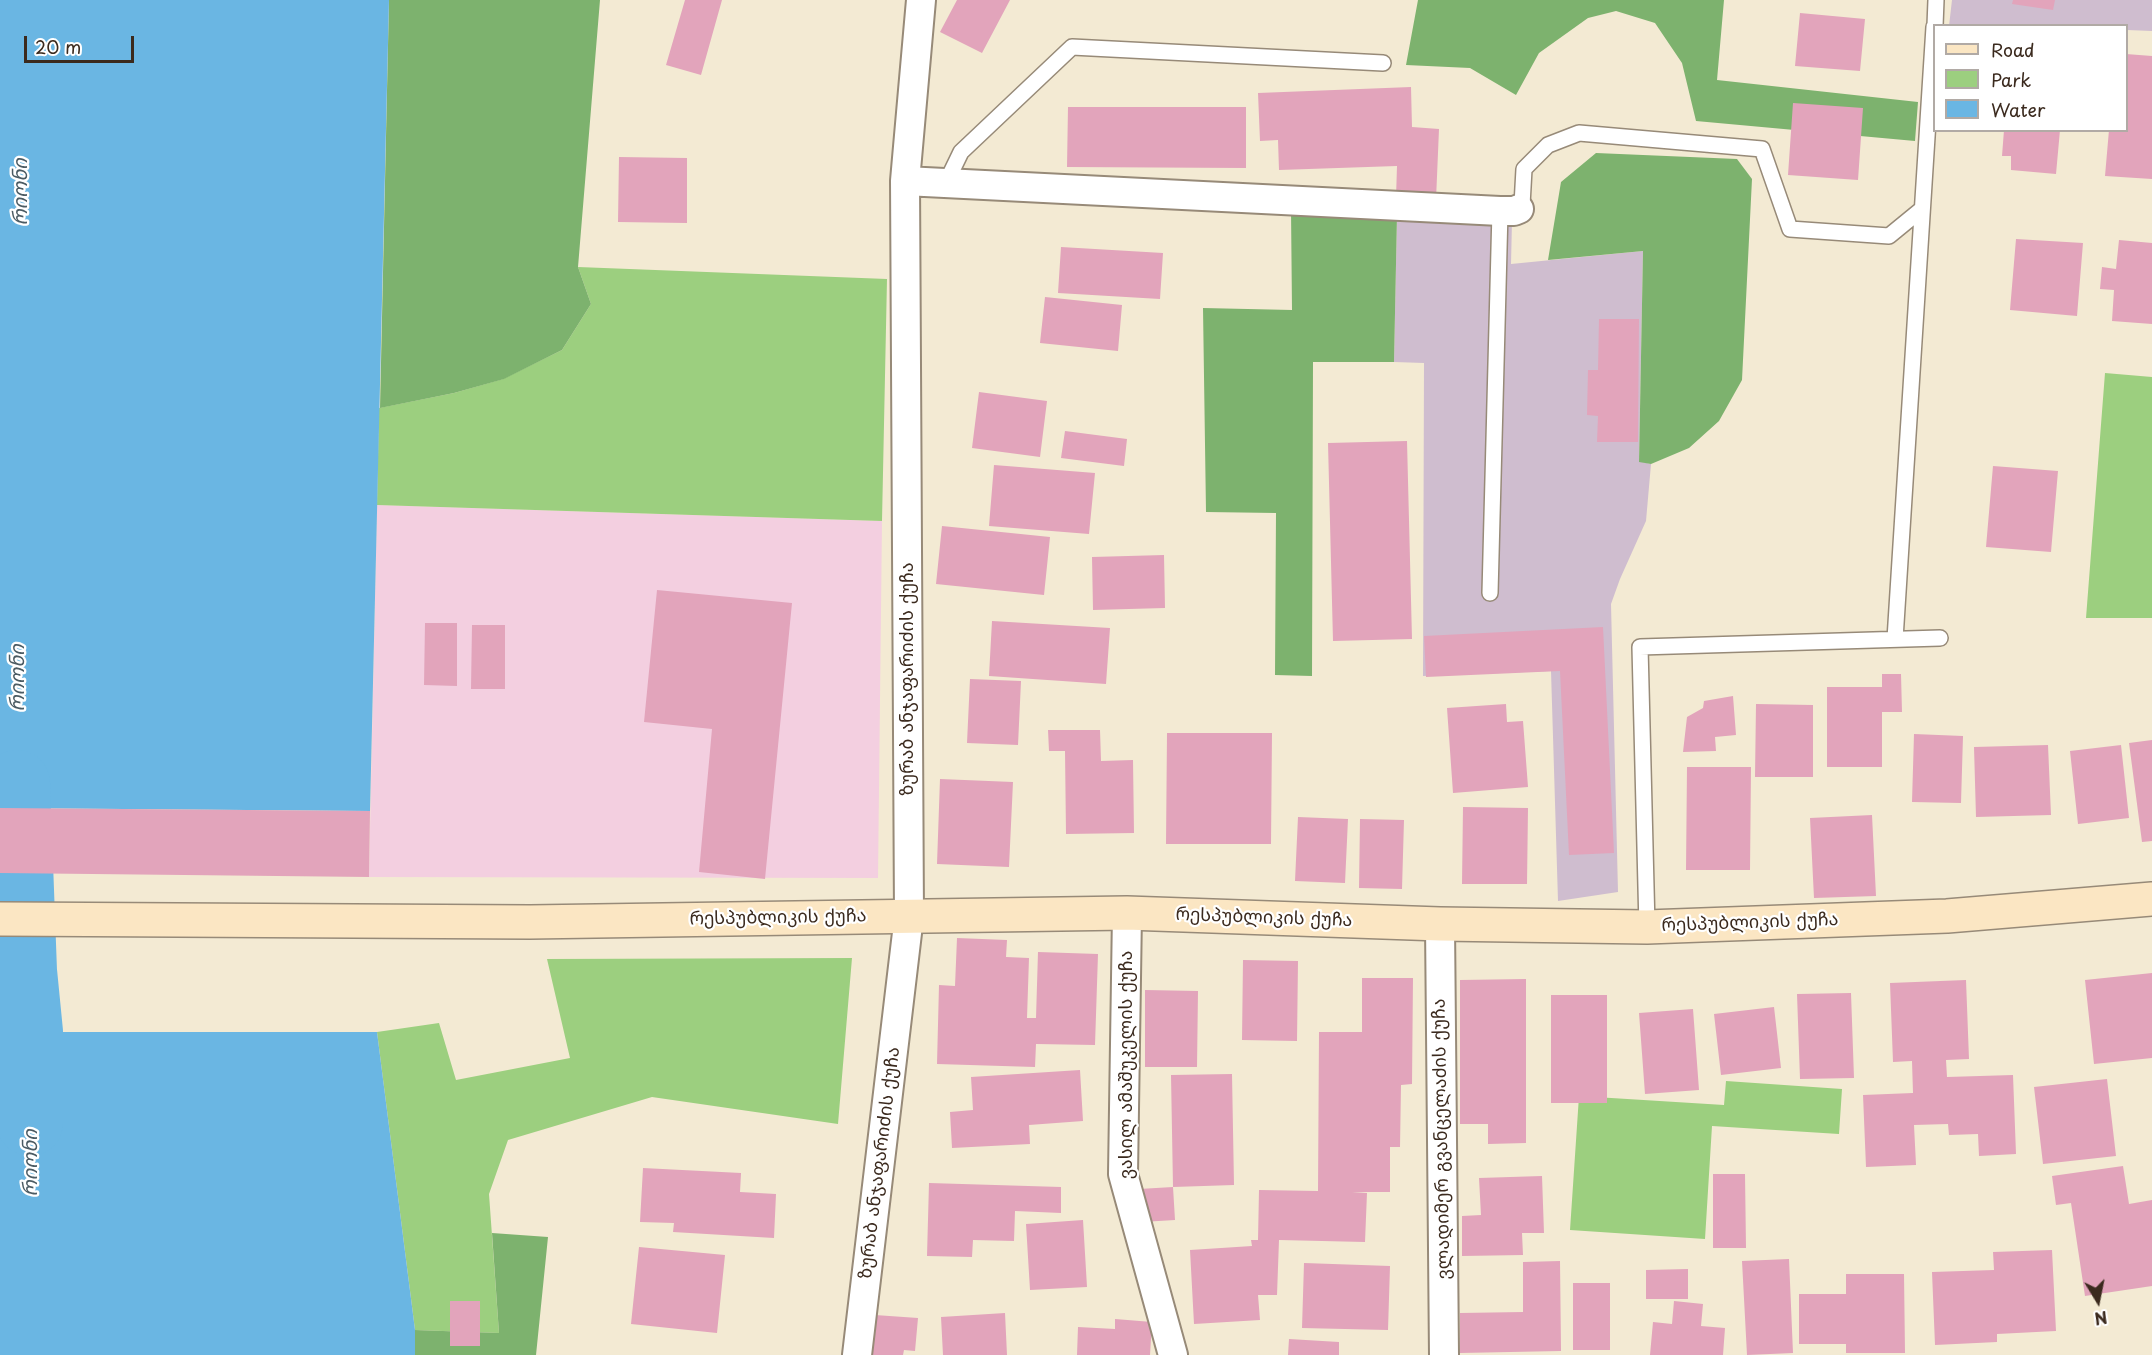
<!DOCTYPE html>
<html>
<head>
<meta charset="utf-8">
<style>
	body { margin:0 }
	#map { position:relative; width:2152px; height:1355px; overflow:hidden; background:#f3ead3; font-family:"Playpen Sans",sans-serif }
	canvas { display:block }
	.legend { position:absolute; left:1933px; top:24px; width:195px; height:108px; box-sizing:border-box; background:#fff; border:2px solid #b1aaa5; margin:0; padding:8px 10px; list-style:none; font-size:18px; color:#3b2a1e }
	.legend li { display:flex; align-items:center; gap:12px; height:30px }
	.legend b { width:30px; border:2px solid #b1aaa5 }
	.north { position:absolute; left:2068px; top:1271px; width:60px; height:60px; -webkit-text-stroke:4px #fff; paint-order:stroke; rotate:170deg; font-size:16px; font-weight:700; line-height:24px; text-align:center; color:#3b2a1e }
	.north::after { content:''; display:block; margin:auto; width:21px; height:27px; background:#3b2a1e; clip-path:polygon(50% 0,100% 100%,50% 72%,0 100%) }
	.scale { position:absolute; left:24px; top:36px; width:110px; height:27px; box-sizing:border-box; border:3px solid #3b2a1e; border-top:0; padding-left:8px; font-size:18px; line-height:21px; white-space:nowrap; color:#3b2a1e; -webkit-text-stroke:4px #fff; paint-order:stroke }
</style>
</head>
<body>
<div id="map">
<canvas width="2152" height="1355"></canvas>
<ul class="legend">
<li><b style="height:8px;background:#fbe6c3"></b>Road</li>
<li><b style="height:16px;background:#9ccf7f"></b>Park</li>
<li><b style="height:16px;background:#6ab6e3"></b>Water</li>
</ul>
<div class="north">N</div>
<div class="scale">20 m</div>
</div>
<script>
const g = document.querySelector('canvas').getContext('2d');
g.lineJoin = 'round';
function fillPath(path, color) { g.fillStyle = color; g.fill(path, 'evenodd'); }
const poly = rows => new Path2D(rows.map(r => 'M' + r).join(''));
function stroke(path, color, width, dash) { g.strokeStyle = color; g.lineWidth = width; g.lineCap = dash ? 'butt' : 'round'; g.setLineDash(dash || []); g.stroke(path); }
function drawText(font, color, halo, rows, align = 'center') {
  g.font = font + ' "Playpen Sans","Noto Sans Georgian",sans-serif'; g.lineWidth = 4.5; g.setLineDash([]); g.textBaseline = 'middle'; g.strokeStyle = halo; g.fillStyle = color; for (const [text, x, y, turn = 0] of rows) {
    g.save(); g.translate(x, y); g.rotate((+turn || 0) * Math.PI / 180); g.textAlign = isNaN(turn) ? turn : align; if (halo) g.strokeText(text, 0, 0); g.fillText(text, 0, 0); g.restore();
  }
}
fillPath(poly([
	[377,505,882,521,878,878,369,877]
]), '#f3cfe0');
fillPath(poly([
	[1952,0,2152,0,2152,31,2127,30,2126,26,1949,26],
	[1397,215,1512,221,1511,264,1643,251,1639,461,1651,464,1646,521,1620,579,1611,604,1618,892,1558,901,1551,671,1423,676,1424,363,1394,362]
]), '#cfbdcf');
fillPath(poly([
	[578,267,887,279,882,521,377,505,379,408,454,393,503,379,562,350,591,304],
	[2105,373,2152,377,2152,618,2086,618],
	[852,958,838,1124,652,1097,508,1140,489,1194,499,1333,415,1330,377,1032,439,1023,456,1080,570,1058,547,959],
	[1726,1081,1842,1089,1839,1134,1712,1126,1705,1239,1570,1230,1579,1096,1724,1105]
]), '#9ccf7f');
fillPath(poly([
	[389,0,600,0,578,267,591,304,562,350,504,379,454,393,380,408],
	[1418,0,1724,0,1717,80,1918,102,1915,141,1696,121,1682,63,1655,23,1616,11,1588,18,1539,53,1516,95,1470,68,1406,65],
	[1596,153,1737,159,1752,179,1742,380,1719,421,1689,448,1651,464,1639,462,1643,251,1548,260,1561,182],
	[1291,209,1397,215,1394,362,1313,362,1312,676,1275,675,1276,513,1206,512,1203,308,1292,310],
	[492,1233,548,1237,536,1355,415,1355,415,1330,499,1333]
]), '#7db26e');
fillPath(poly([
	[0,0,389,0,370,811,0,808],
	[0,1032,377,1032,415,1330,415,1355,0,1355]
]), '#6ab6e3');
stroke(poly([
	[17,783,24,971,30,1032,30,1123]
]), '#6ab6e3', 66);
fillPath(poly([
	[685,0,722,0,701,75,666,65],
	[957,0,1010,0,982,53,940,32],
	[2013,0,2055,0,2053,10,2012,4],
	[1800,13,1865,19,1860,71,1795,66],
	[2126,54,2152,56,2152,179,2105,176,2109,130,2126,130],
	[1411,87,1412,127,1439,129,1436,200,1396,198,1397,166,1279,170,1278,140,1260,141,1258,93],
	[1793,103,1863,108,1858,180,1788,175],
	[1068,107,1246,107,1246,168,1067,167],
	[2004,130,2060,130,2056,174,2011,170,2011,156,2002,156],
	[619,157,687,158,687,223,618,222],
	[2016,239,2083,243,2077,316,2010,310],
	[2119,240,2152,243,2152,324,2112,321,2114,290,2100,289,2102,267,2116,269],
	[1061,247,1163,253,1160,299,1058,293],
	[1045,297,1122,305,1118,351,1040,343],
	[1599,319,1639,319,1638,442,1597,442,1598,416,1587,415,1588,370,1598,370],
	[979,392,1047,401,1040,457,972,448],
	[1065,431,1127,439,1124,466,1061,458],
	[1407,441,1412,639,1333,641,1328,443],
	[994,465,1095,473,1089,534,989,526],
	[1993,466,2058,471,2051,552,1986,547],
	[942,526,1050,537,1044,595,936,584],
	[1164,555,1165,608,1093,610,1092,557],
	[657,590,792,603,765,879,699,872,712,729,644,722],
	[992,621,1110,628,1106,684,989,676],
	[425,623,457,623,457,686,424,685],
	[472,625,505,625,505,689,471,689],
	[1603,627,1614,853,1569,855,1560,671,1426,677,1424,636],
	[1882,674,1901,674,1902,712,1882,712,1882,767,1827,767,1827,687,1882,687],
	[970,679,1021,681,1018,745,967,743],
	[1733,696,1736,735,1715,737,1716,751,1683,752,1687,717,1703,708,1704,701],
	[1506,704,1507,722,1523,721,1528,787,1453,793,1447,708],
	[1756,704,1813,705,1813,777,1755,777],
	[1048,730,1100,730,1101,761,1133,760,1134,833,1066,834,1065,751,1049,751],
	[1167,733,1272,733,1271,844,1166,844],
	[1914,734,1963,736,1961,803,1912,802],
	[2152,740,2152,841,2142,842,2129,743],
	[2048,745,2051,815,1976,817,1974,747],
	[2121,745,2129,818,2078,824,2070,751],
	[1687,767,1751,767,1750,870,1686,870],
	[940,779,1013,782,1009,867,937,864],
	[1463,807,1528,808,1527,884,1462,884],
	[0,808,370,811,369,877,0,873],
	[1872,815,1876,896,1814,898,1810,818],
	[1298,817,1348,819,1345,883,1295,881],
	[1360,819,1404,820,1402,889,1359,888],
	[957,938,1007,940,1006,957,1029,958,1027,1018,1036,1018,1038,952,1098,954,1095,1045,1036,1044,1035,1067,937,1064,939,985,955,986],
	[1243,960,1298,961,1297,1041,1242,1040],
	[2152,973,2152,1058,2094,1064,2085,980],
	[1362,978,1413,978,1412,1084,1401,1085,1400,1147,1390,1147,1390,1192,1352,1192,1367,1193,1365,1242,1279,1240,1277,1295,1258,1295,1260,1320,1194,1324,1190,1250,1252,1246,1251,1240,1258,1240,1259,1190,1318,1191,1319,1032,1362,1032],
	[1526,979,1526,1143,1488,1144,1488,1124,1460,1124,1460,980],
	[1966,980,1969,1059,1946,1060,1947,1077,2013,1075,2016,1154,1979,1156,1978,1134,1949,1135,1948,1124,1914,1125,1916,1165,1866,1167,1863,1095,1913,1093,1912,1061,1893,1062,1890,983],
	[1145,990,1198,991,1197,1067,1145,1067],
	[1851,993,1854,1078,1800,1079,1797,994],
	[1551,995,1607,995,1607,1103,1551,1103],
	[1774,1007,1781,1068,1721,1075,1714,1014],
	[1693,1009,1699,1090,1645,1094,1639,1013],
	[1080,1070,1083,1121,1029,1125,1030,1144,952,1148,950,1112,973,1110,971,1077],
	[1232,1074,1234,1185,1173,1187,1171,1075],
	[2107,1079,2116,1156,2043,1164,2034,1087],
	[2123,1166,2129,1204,2152,1200,2152,1286,2085,1296,2071,1203,2056,1205,2052,1176],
	[643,1168,741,1173,740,1192,776,1194,774,1238,673,1232,674,1223,640,1222],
	[1713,1174,1745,1174,1746,1248,1713,1248],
	[1542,1176,1544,1233,1522,1233,1523,1255,1462,1256,1462,1216,1481,1215,1479,1178],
	[929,1183,1061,1187,1061,1213,1015,1211,1014,1241,973,1240,972,1257,927,1256],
	[1173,1187,1175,1220,1142,1222,1139,1189],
	[1083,1220,1087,1287,1030,1290,1026,1224],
	[639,1247,725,1255,717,1333,631,1324],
	[2052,1250,2056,1331,1997,1334,1997,1342,1935,1345,1932,1272,1994,1270,1993,1252],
	[1789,1259,1793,1353,1747,1355,1742,1261],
	[1560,1261,1561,1351,1460,1353,1460,1313,1523,1312,1523,1262],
	[1304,1263,1390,1266,1388,1330,1302,1328],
	[1688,1269,1688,1299,1646,1299,1646,1270],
	[1846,1274,1904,1274,1905,1353,1846,1353,1846,1344,1799,1344,1799,1294,1846,1294],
	[1573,1283,1610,1283,1610,1350,1573,1350],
	[450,1301,480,1301,480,1346,450,1346],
	[1674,1301,1703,1304,1701,1326,1725,1328,1723,1355,1650,1355,1653,1322,1672,1324],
	[1005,1313,1007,1355,943,1355,941,1317],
	[875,1315,918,1318,915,1351,904,1350,903,1355,872,1355],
	[1115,1319,1152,1322,1150,1355,1077,1355,1078,1327,1115,1329],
	[1289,1339,1339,1342,1339,1355,1288,1355]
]), '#e2a4bb');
const lane = poly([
	[1935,26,1936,0],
	[946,183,961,152,1072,47,1383,63],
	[1519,209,1522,205,1524,169,1548,145,1579,133,1762,149,1790,229,1889,236,1922,209],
	[1490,593,1500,211],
	[1895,639,1934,27],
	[1647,927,1640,647,1940,638]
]);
const street = poly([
	[905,181,1500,211,1514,211,1519,209],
	[1127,913,1123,1174,1173,1355],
	[1440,924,1444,1355],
	[857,1355,909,916,905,181,921,0]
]);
const secondary = poly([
	[0,919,530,922,1127,913,1440,924,1647,927,1947,916,2152,899]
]);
stroke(lane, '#978a78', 18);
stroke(street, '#978a78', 32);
stroke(secondary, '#978a78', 36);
stroke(lane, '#fff', 15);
stroke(street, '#fff', 28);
stroke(secondary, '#fbe6c3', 33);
drawText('18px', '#3b2a1e', '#fff', [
	["ზურაბ ანჯაფარიძის ქუჩა",908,679,-90],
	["რესპუბლიკის ქუჩა",778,918,-1],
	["რესპუბლიკის ქუჩა",1264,918,2],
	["რესპუბლიკის ქუჩა",1750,923,-2],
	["ვასილ ამაშუკელის ქუჩა",1127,1065,-90],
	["ვლადიმერ გვანცელაძის ქუჩა",1442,1139,-91],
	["ზურაბ ანჯაფარიძის ქუჩა",880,1163,-83]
]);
drawText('italic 20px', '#4b5b63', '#fff', [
	["რიონი",21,192,-90],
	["რიონი",18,678,-90],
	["რიონი",31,1163,-90]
]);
</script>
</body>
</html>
